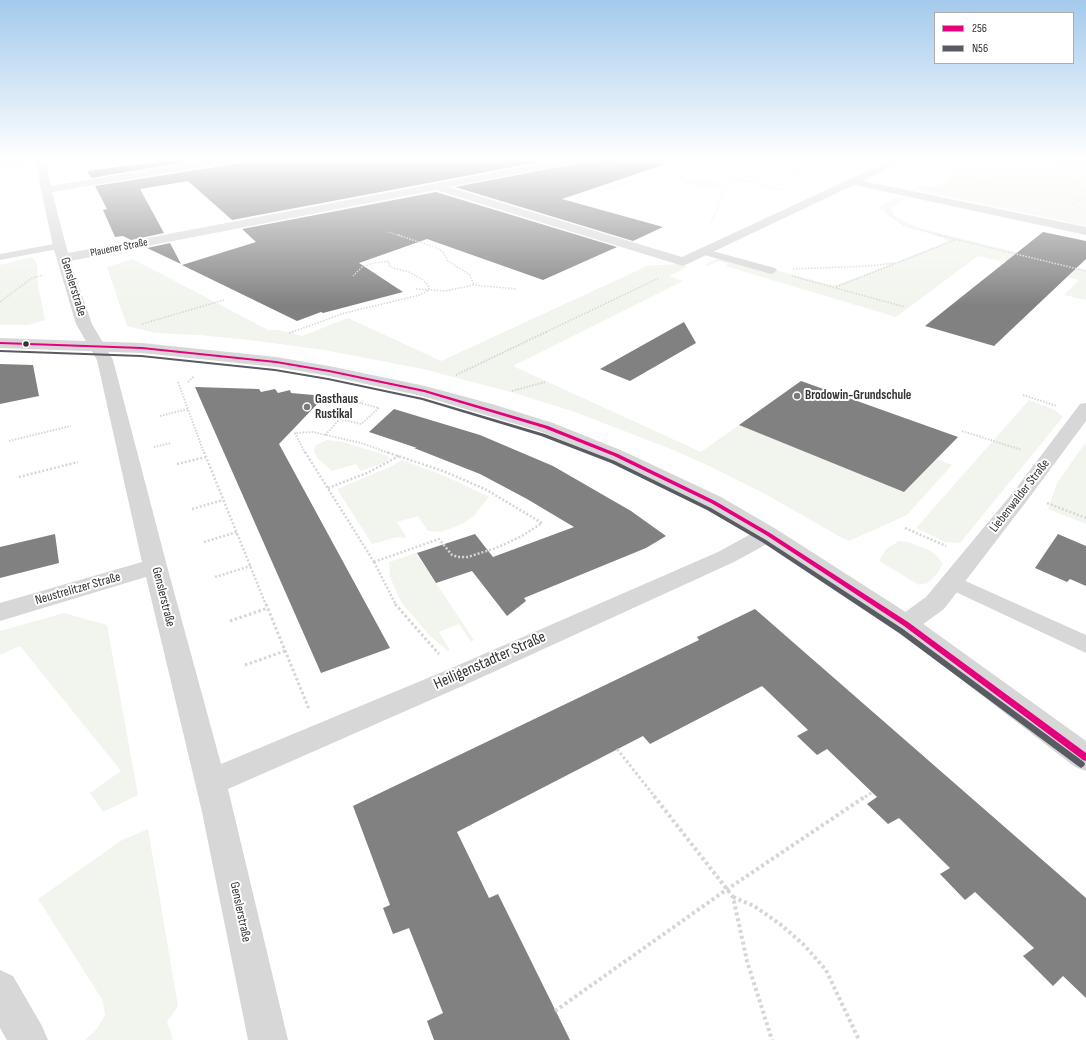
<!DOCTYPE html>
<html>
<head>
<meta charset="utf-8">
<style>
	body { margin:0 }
	#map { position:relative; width:1086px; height:1040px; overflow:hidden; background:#fff; font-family:"Sofia Sans Condensed",sans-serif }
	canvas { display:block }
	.legend { position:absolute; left:934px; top:12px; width:140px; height:52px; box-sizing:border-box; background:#fff; border:1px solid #adadad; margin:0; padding:5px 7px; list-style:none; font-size:12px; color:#333 }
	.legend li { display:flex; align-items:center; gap:8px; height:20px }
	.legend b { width:20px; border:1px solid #adadad }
</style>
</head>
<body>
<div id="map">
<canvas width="1086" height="1040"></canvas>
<ul class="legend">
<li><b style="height:5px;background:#e5007d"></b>256</li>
<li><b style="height:5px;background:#595b62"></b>N56</li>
</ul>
</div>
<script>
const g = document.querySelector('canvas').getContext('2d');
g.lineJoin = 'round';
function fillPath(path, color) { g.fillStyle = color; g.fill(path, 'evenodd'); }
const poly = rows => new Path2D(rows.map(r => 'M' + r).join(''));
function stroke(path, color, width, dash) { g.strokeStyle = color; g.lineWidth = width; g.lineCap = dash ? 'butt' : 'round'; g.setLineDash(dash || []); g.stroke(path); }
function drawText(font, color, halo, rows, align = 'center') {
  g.font = font + ' "Sofia Sans Condensed",sans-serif'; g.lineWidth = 4; g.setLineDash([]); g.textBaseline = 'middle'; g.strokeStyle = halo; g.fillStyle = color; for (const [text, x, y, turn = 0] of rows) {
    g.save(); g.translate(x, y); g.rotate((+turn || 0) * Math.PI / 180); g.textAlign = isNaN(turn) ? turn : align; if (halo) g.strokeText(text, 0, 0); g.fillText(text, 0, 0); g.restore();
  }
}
fillPath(poly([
	[982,160,1086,160,1086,226,912,189,922,185,934,187],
	[696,178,723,184,710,189,683,183],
	[896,198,906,198,891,208,894,215,905,222,920,228,1086,270,1086,300,1064,295,1079,280,978,256,896,317,725,266,729,264,719,261,707,266,705,265,726,254,728,257,827,284,837,285,947,242,944,238,907,226,890,217,881,209,877,208],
	[31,257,35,260,37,265,38,285,45,320,28,325,0,325,0,265],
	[133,259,268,330,279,330,302,336,348,318,441,361,647,266,645,266,677,264,688,267,669,276,683,281,513,366,701,452,739,425,904,492,937,459,952,465,907,515,849,541,844,539,765,494,707,465,671,449,572,411,514,393,423,369,324,350,258,341,200,335,155,333,127,326,107,267],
	[1029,400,1055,410,1063,417,960,543,945,542,916,528],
	[327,440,343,442,385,455,390,458,383,463,361,471,356,464,332,471,318,459,314,451,316,445],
	[1086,442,1086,524,1048,509,1057,483],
	[402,460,445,476,489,497,474,516,462,524,441,532,428,531,418,516,397,522,407,538,397,537,372,544,337,489,390,467],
	[899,541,908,542,929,550,937,556,943,564,936,575,928,583,919,585,879,561,886,549],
	[416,553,474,640,471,642,459,624,439,632,450,650,448,651,430,636,401,602,390,577,389,562],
	[64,613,107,625,138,795,103,812,90,793,121,771,20,646,0,655,0,631],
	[148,829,178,1006,167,1022,171,1031,172,1040,85,1040,96,1030,105,1015,103,1001,38,899,122,840]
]), '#f1f5ed');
fillPath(poly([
	[171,160,198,160,91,178,87,171],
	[260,160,550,160,232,220,188,181,140,189,164,233,131,240,123,236,115,237,103,210,107,209,95,186],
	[581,160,663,160,663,165,562,199,663,227,633,241,455,187,575,164],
	[436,192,617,247,543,280,427,239,359,263,403,292,323,313,321,312,297,321,182,265,256,242,242,229],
	[1043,232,1086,241,1086,259,994,346,925,326],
	[170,243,181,264,147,248],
	[684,322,696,343,630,381,600,369],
	[0,364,33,365,39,396,0,404],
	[801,381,958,437,904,492,739,425],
	[195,387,259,389,261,392,275,389,278,393,290,390,291,393,325,396,279,444,390,648,321,673],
	[394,409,480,435,553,466,631,511,666,536,646,548,524,598,526,601,507,616,472,571,436,583,417,553,475,534,493,557,574,527,527,499,480,474,414,448,417,448,369,432],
	[55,534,59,563,0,578,0,547],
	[1058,534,1086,546,1086,586,1070,579,1067,582,1035,568],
	[755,609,1086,898,1086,998,1063,976,1053,986,1023,956,1034,948,975,892,965,900,940,874,950,868,899,818,888,824,867,804,877,797,827,749,817,755,797,736,808,730,762,686,650,744,643,736,457,832,489,898,498,894,570,1040,434,1040,427,1021,443,1013,409,928,393,934,383,908,390,905,353,806,699,640,697,637]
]), '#818181');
stroke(poly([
	[651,160,783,190],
	[1048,160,1065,165],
	[742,162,767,167],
	[1086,162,1065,165,1063,168,1064,176,1086,190],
	[747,163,753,160],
	[774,165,803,171,807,169],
	[674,166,681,177,687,181],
	[593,171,627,160],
	[749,176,773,181,793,177,800,173],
	[948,180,984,160],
	[977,185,1000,175,1020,174,1054,178,1064,176],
	[600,192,688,160],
	[1073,206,1073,204,1086,195],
	[887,210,888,213,899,222,908,227,942,236],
	[711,223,727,185,786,160],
	[388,232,401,236]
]), '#d6d6d6', 1, [1, 1]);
stroke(poly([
	[398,235,437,248,443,252,448,261,470,275,474,285],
	[938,235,1086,271],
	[793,269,870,266,894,263],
	[792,276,905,307],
	[836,287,955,240],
	[416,289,445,291,474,285,517,289],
	[0,302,32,278,43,275],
	[142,324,224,300],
	[292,332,345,313,420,295,429,290,428,285,423,280,409,272,393,268,389,265,389,261,374,263,362,267,353,276],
	[546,332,659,278]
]), '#d6d6d6', 1.5, [1.5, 1.5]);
stroke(poly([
	[289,333,295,331],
	[456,375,548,331],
	[178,382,204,453],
	[188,382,194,376],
	[512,391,545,382],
	[1023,395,1057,406],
	[160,416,188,409],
	[962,431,1022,450],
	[325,435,340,419,361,424,379,408,360,403,363,401],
	[9,441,71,426],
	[154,447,171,443],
	[305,453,295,433,313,432,361,443,389,453]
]), '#d6d6d6', 2, [1.5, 1.5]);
stroke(poly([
	[204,452,266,605],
	[305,452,374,562],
	[177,464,206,457],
	[19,477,78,462],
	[328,488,367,473,399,456],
	[1047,503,1086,518],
	[192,509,223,500],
	[905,528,946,546],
	[204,542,237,532],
	[374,562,396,605],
	[374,562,439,539,452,555,458,557,468,557,496,548,522,536,542,523,485,489,443,471,386,452],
	[215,577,251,566]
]), '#d6d6d6', 2.5, [2, 2]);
stroke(poly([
	[266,604,309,709],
	[395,604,439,654],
	[230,621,268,608],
	[245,665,285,651],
	[617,749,655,797],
	[865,797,873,792]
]), '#d6d6d6', 3, [2.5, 2.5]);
stroke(poly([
	[654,796,733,897,747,961,772,1040],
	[733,897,754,906,780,924,803,944,826,970,859,1040],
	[555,1011,726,890,866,796]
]), '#d6d6d6', 4, [3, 3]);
fillPath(poly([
	[10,160,35,160,31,163,0,167,0,161,10,160],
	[59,243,64,246,63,248,0,260,0,254,59,243],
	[705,249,775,268,777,270,775,272,771,274,701,254,699,252,705,249],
	[952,575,1086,635,1086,653,945,587,942,582,945,577,952,575]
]), '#d7d7d7');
fillPath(poly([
	[36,160,46,160,51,186,208,160,232,160,227,163,52,192,68,253,559,160,580,160,575,163,449,187,682,257,891,160,904,160,863,181,1086,227,1086,235,854,185,683,266,436,190,70,261,92,324,113,360,167,566,221,764,447,670,718,552,760,529,768,527,776,529,779,534,776,539,734,562,467,684,228,789,288,1040,248,1040,202,812,146,577,0,621,0,603,142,562,97,360,76,324,53,246,41,190,36,160],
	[1086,403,1086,421,1029,498,944,609,915,630,906,633,897,630,893,624,897,618,926,597,1015,490,1080,404,1086,403],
	[0,970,13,976,42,1026,48,1040,7,1040,0,1028,0,970]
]), '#d7d7d7');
fillPath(poly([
	[0,338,142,343,276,357,329,366,425,386,492,404,553,423,623,451,721,497,776,529,915,618,1086,741,1086,771,1075,767,897,630,760,539,705,507,609,459,539,431,422,396,329,376,276,367,142,353,0,348,0,338]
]), '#d7d7d7');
fillPath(poly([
	[0,342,142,347,276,361,329,370,425,390,548,426,618,454,715,501,770,533,908,622,1086,753,1086,761,1083,760,904,626,766,535,711,503,614,456,544,428,424,392,329,372,276,363,142,349,0,344,0,342]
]), '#e5007d');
fillPath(poly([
	[0,350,141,355,275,369,328,378,423,398,545,434,615,461,711,508,766,540,903,629,1084,762,1085,764,1084,766,1081,768,1078,766,899,633,762,542,707,510,611,463,541,436,422,400,328,380,275,371,141,357,0,352,0,350]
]), '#595b62');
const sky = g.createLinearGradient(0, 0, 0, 306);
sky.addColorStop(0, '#a3caec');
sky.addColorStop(0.52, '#fff');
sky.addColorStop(1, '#ffffff00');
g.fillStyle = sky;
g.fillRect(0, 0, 1086, 306);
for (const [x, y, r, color] of [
	[26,344,3.5,"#333"],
	[797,396,4,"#7a7a7a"],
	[307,407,4,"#7a7a7a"]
]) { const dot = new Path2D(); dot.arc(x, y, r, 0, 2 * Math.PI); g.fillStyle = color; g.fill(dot); stroke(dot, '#fff', 1.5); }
drawText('11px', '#333', '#fff', [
	["Plauener Straße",119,248,-11]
]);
drawText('13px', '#333', '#fff', [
	["Genslerstraße",73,287,73],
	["Liebenwalder Straße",1020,496,-52],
	["Neustrelitzer Straße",78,589,-16],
	["Genslerstraße",163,597,76],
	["Genslerstraße",240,912,78]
]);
drawText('bold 13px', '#333', '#fff', [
	["Brodowin-Grundschule",805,396],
	["Gasthaus",315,400],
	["Rustikal",315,415]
], 'left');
drawText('16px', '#333', '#fff', [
	["Heiligenstadter Straße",490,661,-24]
]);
</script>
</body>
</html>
